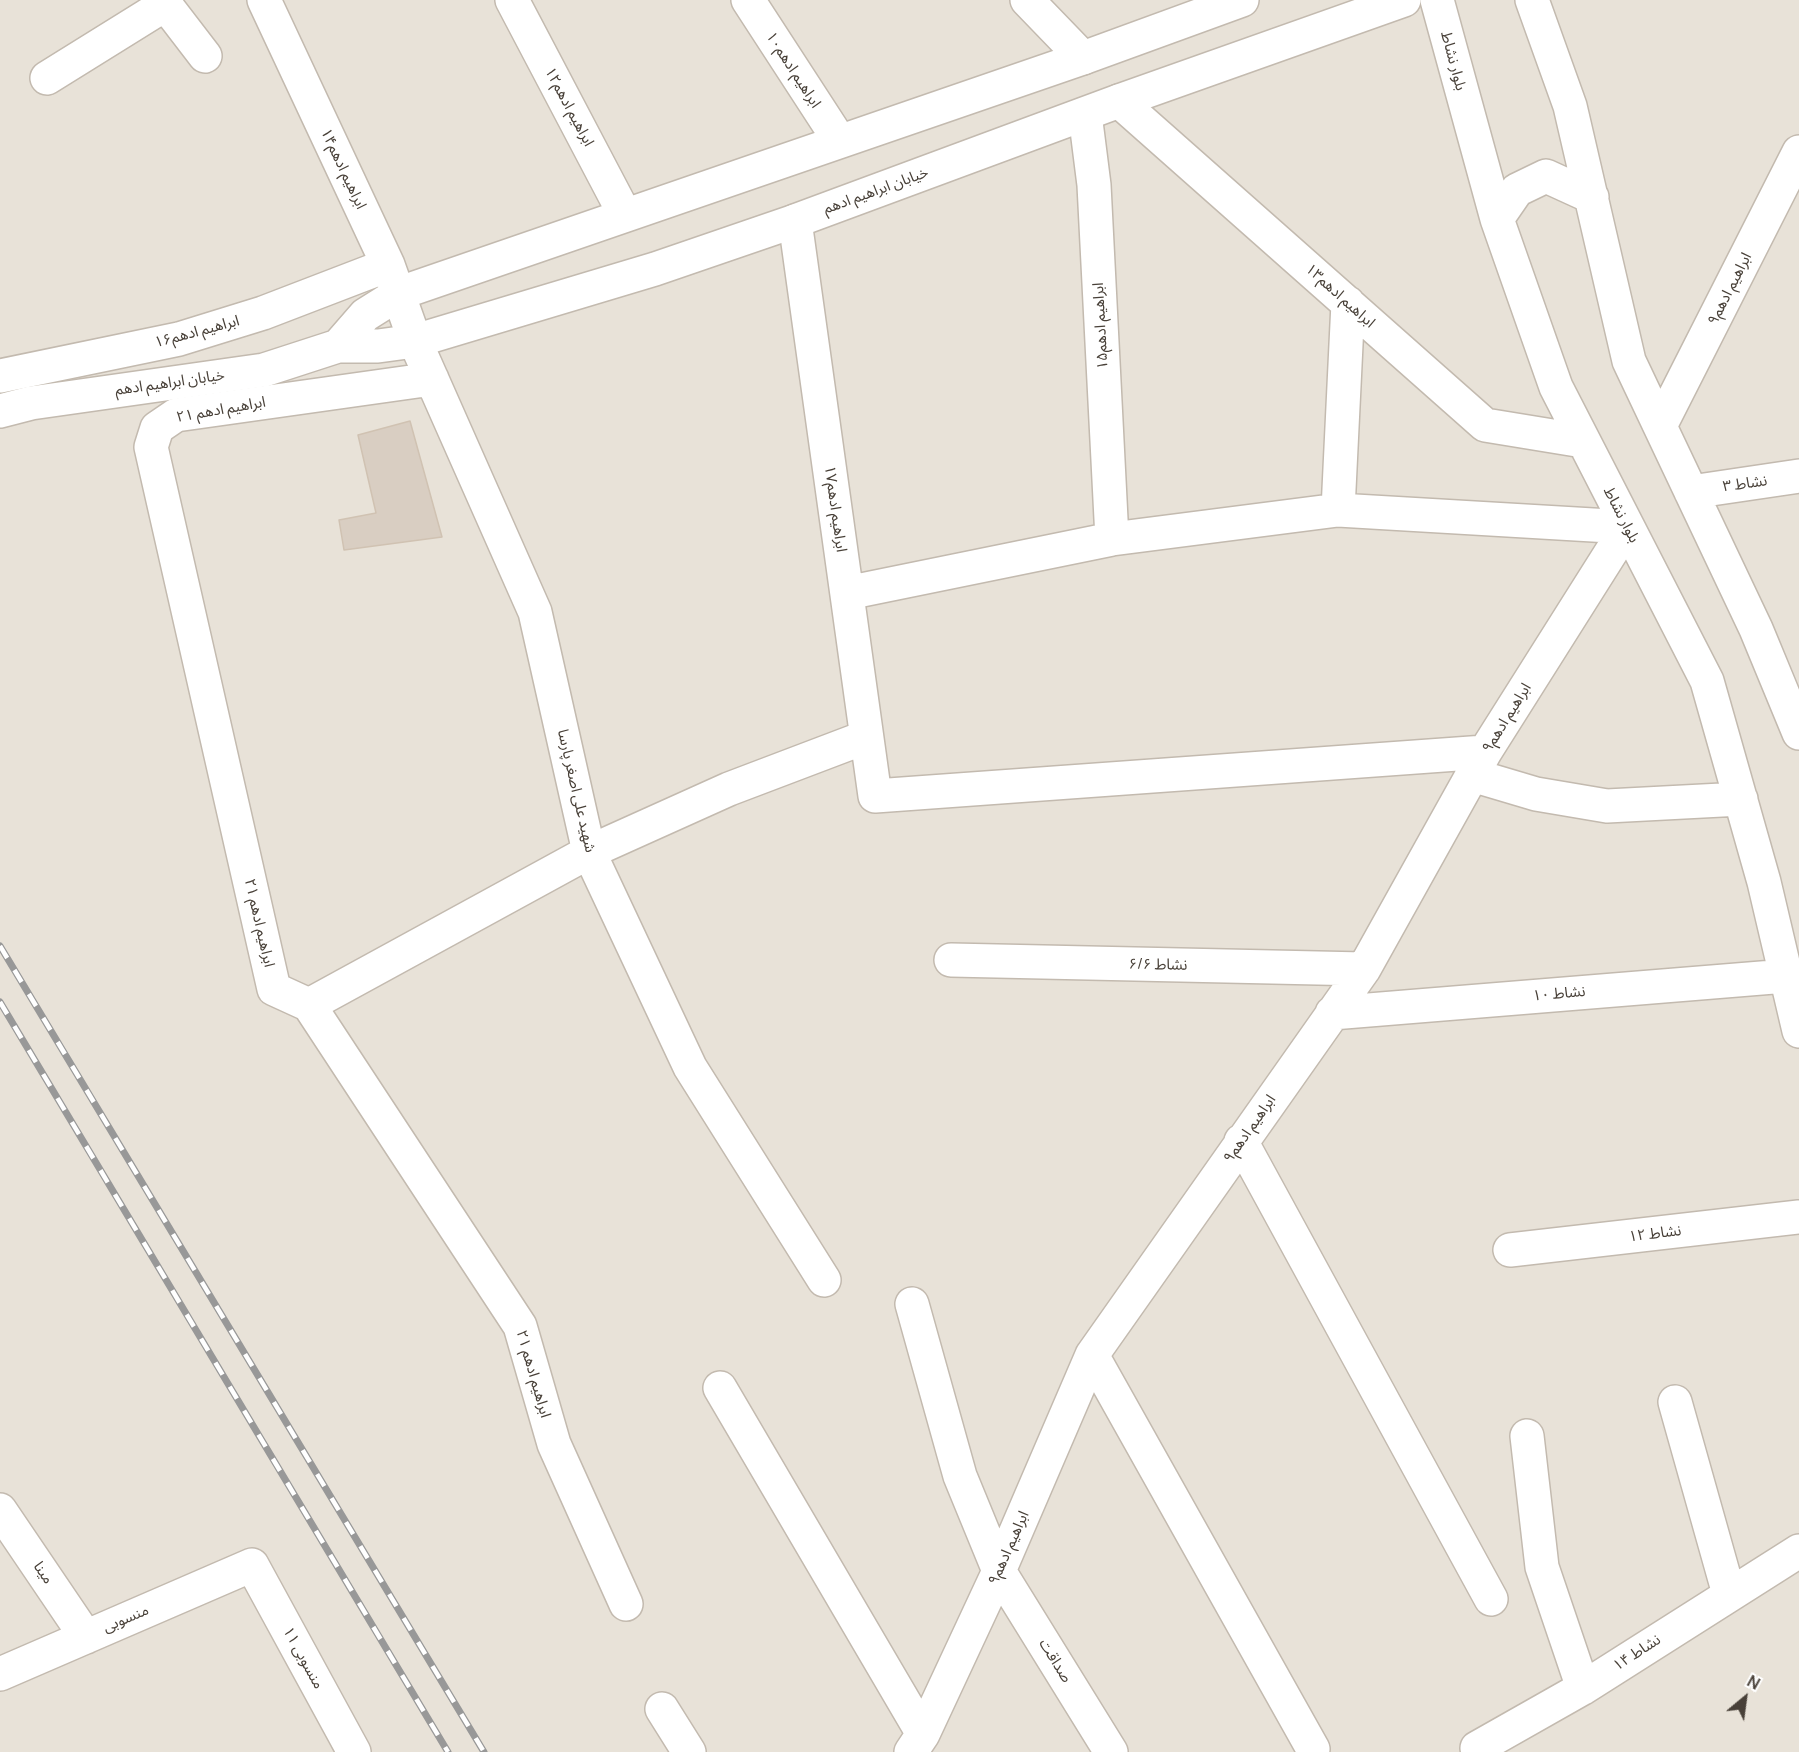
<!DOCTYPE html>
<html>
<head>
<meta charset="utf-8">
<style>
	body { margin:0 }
	#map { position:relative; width:1799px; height:1752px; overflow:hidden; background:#f4f0e9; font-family:Manrope,sans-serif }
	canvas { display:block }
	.north { position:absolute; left:1715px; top:1668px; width:60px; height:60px; -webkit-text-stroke:4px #fff; paint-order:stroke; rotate:29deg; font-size:16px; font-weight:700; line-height:24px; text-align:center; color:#484038 }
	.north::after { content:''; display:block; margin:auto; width:21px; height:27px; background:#484038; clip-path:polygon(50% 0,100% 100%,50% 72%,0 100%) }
</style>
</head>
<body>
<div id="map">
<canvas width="1799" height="1752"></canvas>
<div class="north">N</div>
</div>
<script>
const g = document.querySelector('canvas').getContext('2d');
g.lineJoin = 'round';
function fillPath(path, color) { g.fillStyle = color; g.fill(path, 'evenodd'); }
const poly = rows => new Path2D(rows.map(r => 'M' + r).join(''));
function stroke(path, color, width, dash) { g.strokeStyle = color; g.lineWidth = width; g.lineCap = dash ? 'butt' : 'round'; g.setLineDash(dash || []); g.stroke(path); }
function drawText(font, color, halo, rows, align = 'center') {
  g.font = font + ' Manrope,"Noto Sans Arabic",sans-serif'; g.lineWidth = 4.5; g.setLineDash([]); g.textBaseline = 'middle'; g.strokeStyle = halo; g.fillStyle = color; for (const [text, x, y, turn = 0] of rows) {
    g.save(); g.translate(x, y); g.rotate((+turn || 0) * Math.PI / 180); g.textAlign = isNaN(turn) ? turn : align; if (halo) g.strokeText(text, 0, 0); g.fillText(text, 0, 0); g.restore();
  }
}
fillPath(poly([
	[0,0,1799,0,1799,1752,0,1752]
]), '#e8e2d8');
const building = poly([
	[410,421,442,537,344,550,339,520,376,513,358,435,410,421]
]);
fillPath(building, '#d9cec2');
stroke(building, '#d0c2b2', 1.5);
const minor = poly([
	[162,0,205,56],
	[264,0,388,265,415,341,535,612,589,852,690,1067,824,1280],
	[512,0,625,215],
	[748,0,839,140],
	[1027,0,1083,58],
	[1437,0,1497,219,1556,387,1707,681,1764,882,1799,1031],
	[1532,0,1570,106,1629,361,1756,629,1799,733],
	[47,78,166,4],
	[1119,101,1485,425,1583,441],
	[1085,114,1094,185,1112,539],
	[1497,219,1517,190,1546,176,1592,197],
	[795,221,875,796,1485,752],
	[0,376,179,339,263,313,388,265],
	[432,379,176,415,157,428,151,447,274,989,309,1005,520,1326,554,1444,626,1604],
	[1660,426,1799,152],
	[1691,492,1799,476],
	[1338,510,1348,303],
	[847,593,1112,539,1338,510,1627,527,1485,752,1364,969,1092,1355,999,1571,923,1734,911,1752],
	[1472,775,1536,794,1607,806,1741,799],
	[951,960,1364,969],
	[309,1005,589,852,729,789,866,737],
	[1332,1013,1786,976],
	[1241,1141,1491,1599],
	[1510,1250,1799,1217],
	[912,1304,960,1476,999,1571,1111,1752],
	[1092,1355,1313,1749],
	[720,1388,923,1734],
	[1675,1402,1729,1594],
	[1527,1436,1542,1567,1583,1688],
	[0,1510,86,1637],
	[0,1674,252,1565,354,1752],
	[662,1709,689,1752],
	[1481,1752,1477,1748,1583,1688,1799,1551]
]);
const tertiary = poly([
	[338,346,365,315,400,293,1083,58,1242,0],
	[0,411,31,403,264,370,338,346,378,346,415,341,655,269,795,221,1119,101,1404,0]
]);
stroke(minor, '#c3baaf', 36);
stroke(tertiary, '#c3baaf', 36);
stroke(minor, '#fff', 33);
stroke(tertiary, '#fff', 33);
const rail = poly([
	[0,946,484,1752],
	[0,1002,448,1752]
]);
stroke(rail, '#989898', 7);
stroke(rail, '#fff', 4.5, [14]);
drawText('15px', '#484038', '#fff', [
	["بلوار نشاط",1453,61,75],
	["ابراهیم ادهم۱۰",793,70,57],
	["ابراهیم ادهم۱۲",569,107,62],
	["ابراهیم ادهم۱۴",343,169,65],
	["خیابان ابراهیم ادهم",876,191,-20],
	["ابراهیم ادهم۹",1730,289,-63],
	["ابراهیم ادهم۱۳",1340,296,42],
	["ابراهیم ادهم۱۵",1101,326,-93],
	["ابراهیم ادهم۱۶",197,332,-15],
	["خیابان ابراهیم ادهم",170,383,-8],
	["ابراهیم ادهم ۲۱",221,410,-10],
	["نشاط ۳",1745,484,-8],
	["ابراهیم ادهم۱۷",835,509,82],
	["بلوار نشاط",1621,515,63],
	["ابراهیم ادهم۹",1507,718,-58],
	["شهید علی اصغر پارسا",576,791,77],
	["ابراهیم ادهم ۲۱",259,923,77],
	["نشاط ۶/۶",1158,965,1],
	["نشاط ۱۰",1559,994,-5],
	["ابراهیم ادهم۹",1250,1129,-55],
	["نشاط ۱۲",1655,1234,-7],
	["ابراهیم ادهم ۲۱",533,1374,74],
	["ابراهیم ادهم۹",1009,1548,-66],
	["مینا",43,1573,56],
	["منسوبی",126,1619,-23],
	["نشاط ۱۴",1637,1653,-33],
	["منسوبی ۱۱",303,1658,61],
	["صداقت",1055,1661,58]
]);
</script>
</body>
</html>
